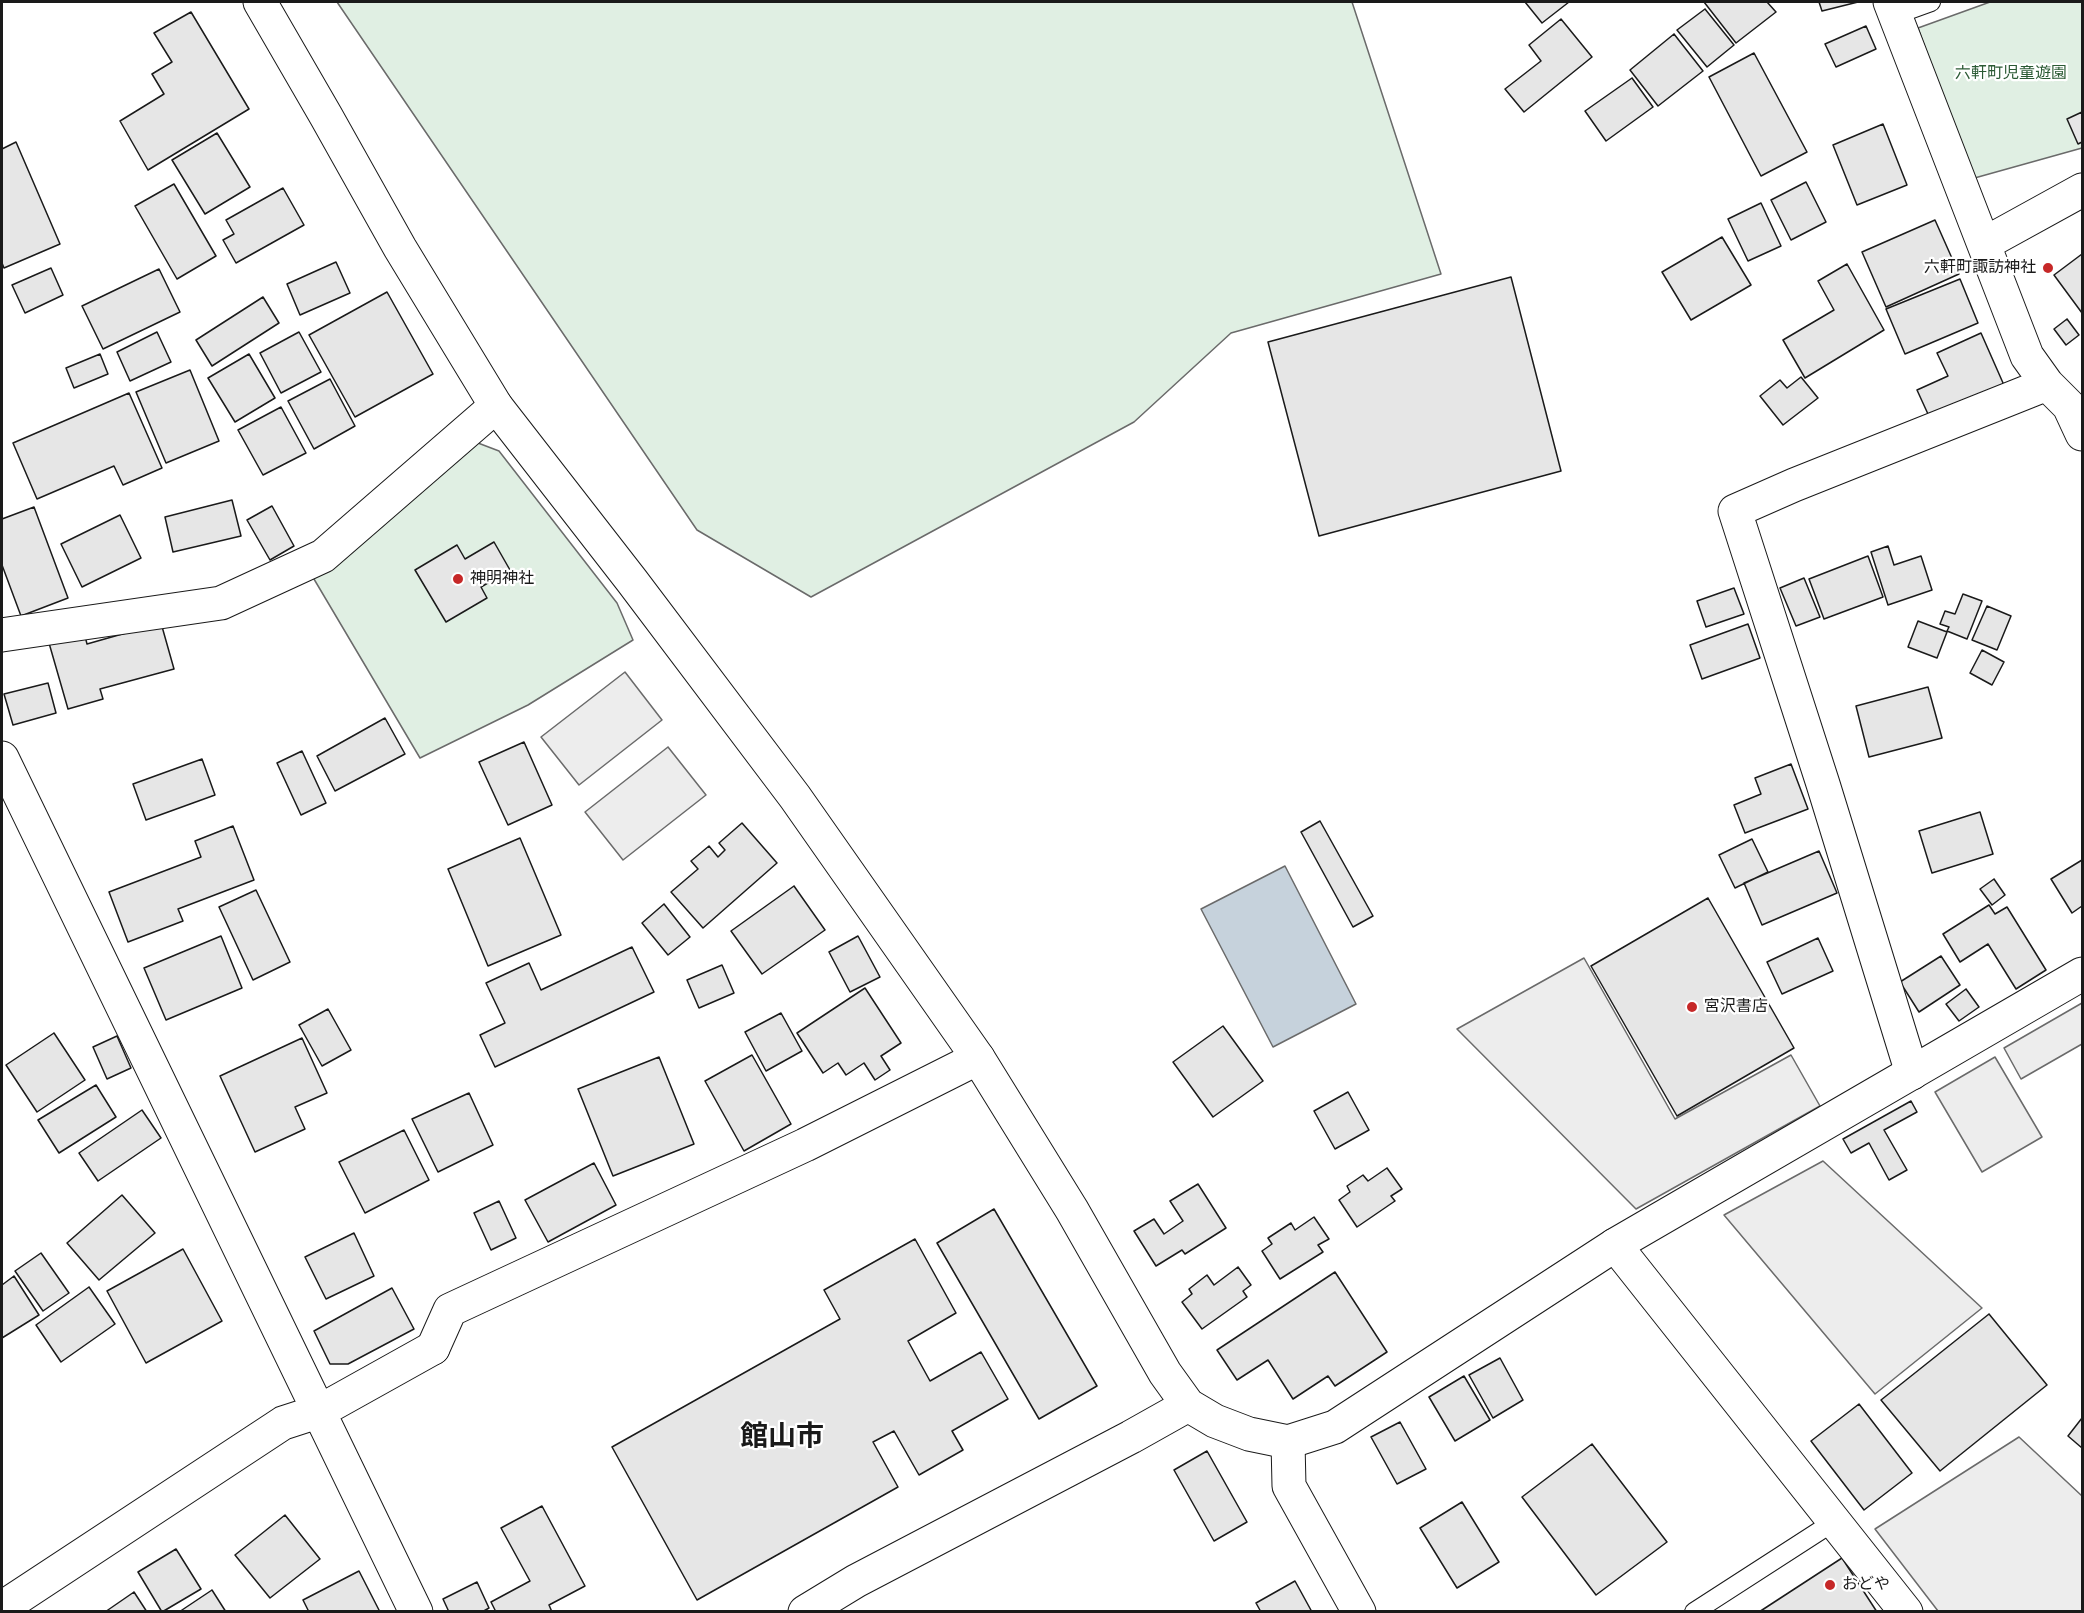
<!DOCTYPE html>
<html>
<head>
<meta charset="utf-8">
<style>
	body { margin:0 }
	#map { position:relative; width:2084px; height:1613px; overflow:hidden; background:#fff; font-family:"DM Sans",sans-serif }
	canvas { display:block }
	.frame { position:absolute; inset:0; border:3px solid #1a1a1a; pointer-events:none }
</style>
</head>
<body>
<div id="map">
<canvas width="2084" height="1613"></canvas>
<div class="frame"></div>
</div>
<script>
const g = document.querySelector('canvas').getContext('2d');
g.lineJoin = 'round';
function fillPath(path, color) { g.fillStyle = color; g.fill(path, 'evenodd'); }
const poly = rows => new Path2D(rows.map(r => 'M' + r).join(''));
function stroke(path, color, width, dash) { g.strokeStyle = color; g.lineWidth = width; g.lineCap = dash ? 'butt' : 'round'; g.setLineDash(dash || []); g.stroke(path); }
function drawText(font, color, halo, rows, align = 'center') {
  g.font = font + ' "DM Sans","Noto Sans JP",sans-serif'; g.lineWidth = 4.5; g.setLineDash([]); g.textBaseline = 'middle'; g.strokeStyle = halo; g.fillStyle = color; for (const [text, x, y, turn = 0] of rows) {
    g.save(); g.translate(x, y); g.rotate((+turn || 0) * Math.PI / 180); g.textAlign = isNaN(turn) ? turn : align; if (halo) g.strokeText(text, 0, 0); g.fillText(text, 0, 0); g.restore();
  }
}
const green = poly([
	[337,2,1352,2,1441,274,1231,333,1134,422,811,597,697,530,337,2],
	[1990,2,2082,2,2082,148,1971,179,1918,28,1990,2],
	[478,443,499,451,617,603,633,640,528,705,420,758,311,574,478,443]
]);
fillPath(green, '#e0efe3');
stroke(green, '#6a6a6a', 1.5);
const parking = poly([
	[625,672,662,720,579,785,541,737,625,672],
	[668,747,706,795,623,860,585,812,668,747],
	[1584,958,1675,1119,1791,1055,1820,1106,1636,1209,1457,1029,1584,958],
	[2082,1003,2082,1044,2021,1079,2004,1048,2082,1003],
	[1995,1057,2042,1137,1982,1172,1935,1092,1995,1057],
	[1823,1161,1982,1308,1875,1394,1724,1215,1823,1161],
	[2019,1437,2082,1496,2082,1611,1938,1611,1875,1529,2019,1437]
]);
fillPath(parking, '#ededed');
stroke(parking, '#6a6a6a', 1.5);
const water = poly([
	[1285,866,1356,1004,1273,1047,1201,909,1285,866]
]);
fillPath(water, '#c6d2dc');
stroke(water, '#6a6a6a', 1.5);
const building = poly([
	[1525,2,1569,2,1542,23,1525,2],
	[1704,2,1767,2,1776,12,1736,43,1704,2],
	[1819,2,1858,2,1822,11,1819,2],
	[1705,9,1734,45,1707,67,1677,30,1705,9],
	[191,12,249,109,148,170,120,121,164,94,152,74,172,62,154,33,191,12],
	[1561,19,1592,57,1524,112,1505,89,1541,61,1529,45,1561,19],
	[1866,26,1876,49,1836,67,1825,44,1866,26],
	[1674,34,1703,71,1658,106,1630,70,1674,34],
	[1754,53,1807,152,1761,176,1709,77,1754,53],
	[1632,78,1653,107,1606,141,1585,111,1632,78],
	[2082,112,2082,142,2078,144,2067,119,2082,112],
	[1883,124,1907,185,1857,205,1833,145,1883,124],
	[217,133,250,187,205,214,172,160,217,133],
	[16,142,60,244,4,268,2,263,2,149,16,142],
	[1806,182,1826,222,1791,240,1771,200,1806,182],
	[174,184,216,256,177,279,135,206,174,184],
	[283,188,304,225,236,263,223,240,234,234,226,220,283,188],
	[1761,203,1781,246,1748,261,1728,219,1761,203],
	[1935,220,1959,274,1886,307,1862,252,1935,220],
	[1722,237,1751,285,1691,320,1662,272,1722,237],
	[2082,254,2082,313,2054,275,2082,254],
	[336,262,350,293,300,315,287,284,336,262],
	[1847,264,1884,330,1805,378,1783,340,1834,310,1818,281,1847,264],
	[51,268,63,295,25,313,12,285,51,268],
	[159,269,180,312,103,349,82,306,159,269],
	[1511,277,1561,471,1319,536,1268,342,1511,277],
	[1960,279,1978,323,1905,354,1886,309,1960,279],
	[387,292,433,374,355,417,309,335,387,292],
	[263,297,279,323,212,366,196,340,263,297],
	[2067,319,2079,335,2066,345,2054,329,2067,319],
	[157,332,171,362,130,381,117,352,157,332],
	[299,332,321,372,281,393,260,353,299,332],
	[1981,333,2007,392,1933,425,1917,390,1948,376,1937,353,1981,333],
	[100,354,108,374,74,388,66,368,100,354],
	[249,354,275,398,235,422,208,378,249,354],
	[190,370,219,441,166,463,136,392,190,370],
	[1801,377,1818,398,1783,425,1760,396,1780,380,1787,388,1801,377],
	[330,379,355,426,314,449,288,401,330,379],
	[129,393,162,468,123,485,114,466,37,499,13,443,129,393],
	[281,407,306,453,263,475,238,430,281,407],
	[232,500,241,536,173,552,165,517,232,500],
	[272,506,294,546,270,560,247,520,272,506],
	[34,507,68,598,21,616,2,565,2,519,34,507],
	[120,515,141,558,82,587,61,544,120,515],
	[494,542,510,570,481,587,487,598,446,622,415,570,457,545,465,559,494,542],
	[1888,546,1894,565,1921,556,1932,590,1888,605,1871,552,1888,546],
	[1868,556,1883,597,1824,619,1809,579,1868,556],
	[1804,578,1820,617,1796,626,1780,588,1804,578],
	[1734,588,1744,614,1706,627,1697,601,1734,588],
	[1963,594,1982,601,1967,639,1947,631,1949,627,1940,624,1945,611,1955,614,1963,594],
	[1987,606,2011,616,1997,650,1972,640,1987,606],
	[1918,621,1947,632,1937,658,1908,647,1918,621],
	[161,623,174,669,100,689,103,699,68,709,49,643,84,632,87,644,161,623],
	[1748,624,1760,658,1702,679,1690,645,1748,624],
	[1982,650,2004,662,1992,685,1970,673,1982,650],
	[48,683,56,713,13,725,4,694,48,683],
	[1928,687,1942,738,1869,757,1856,706,1928,687],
	[385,718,405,754,335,791,317,756,385,718],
	[524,742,552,805,508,825,479,762,524,742],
	[302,751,326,803,301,815,277,763,302,751],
	[202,759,215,795,146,820,133,784,202,759],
	[1791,764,1808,809,1745,833,1734,805,1761,794,1755,778,1791,764],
	[1980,812,1993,854,1932,873,1919,831,1980,812],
	[1320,821,1373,916,1353,927,1301,832,1320,821],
	[742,823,777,863,703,928,671,892,698,869,691,861,709,846,718,857,725,850,719,843,742,823],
	[233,826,254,880,178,909,183,921,128,942,109,892,201,857,195,841,233,826],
	[520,838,561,935,488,966,448,869,520,838],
	[1752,839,1768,872,1735,888,1719,855,1752,839],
	[1819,851,1837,893,1762,925,1744,883,1819,851],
	[2082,860,2082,906,2072,913,2051,879,2082,860],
	[1994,879,2005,895,1992,905,1980,889,1994,879],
	[794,886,825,930,762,974,731,931,794,886],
	[256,890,290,962,253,980,219,907,256,890],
	[1708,898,1794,1048,1677,1116,1591,966,1708,898],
	[664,904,690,937,668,955,642,923,664,904],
	[1989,905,1995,914,2007,907,2046,970,2016,989,1988,944,1960,962,1943,934,1989,905],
	[221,936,242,988,166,1020,144,968,221,936],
	[858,936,880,977,850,992,829,952,858,936],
	[1818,938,1833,971,1782,994,1767,962,1818,938],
	[632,947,654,992,495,1067,480,1035,505,1023,486,983,529,963,541,990,632,947],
	[1941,956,1960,985,1919,1012,1900,982,1941,956],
	[722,965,734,993,699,1008,687,980,722,965],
	[865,988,901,1043,881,1056,890,1070,875,1080,864,1063,846,1075,838,1063,823,1073,797,1033,865,988],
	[1966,989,1979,1007,1959,1021,1946,1004,1966,989],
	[328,1009,351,1050,322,1066,299,1025,328,1009],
	[781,1013,802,1051,766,1071,745,1032,781,1013],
	[1223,1026,1263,1081,1213,1117,1173,1062,1223,1026],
	[54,1033,85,1080,37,1112,6,1065,54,1033],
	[117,1036,131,1068,107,1079,93,1047,117,1036],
	[302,1038,327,1093,295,1107,305,1129,255,1152,220,1076,302,1038],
	[752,1055,791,1124,744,1151,705,1081,752,1055],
	[659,1057,694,1144,613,1176,578,1089,659,1057],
	[96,1085,116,1117,59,1153,38,1120,96,1085],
	[1348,1092,1369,1130,1335,1149,1314,1111,1348,1092],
	[469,1093,493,1145,438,1172,412,1119,469,1093],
	[1911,1101,1917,1112,1884,1130,1907,1170,1889,1180,1869,1143,1851,1153,1843,1139,1911,1101],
	[142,1110,161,1138,98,1181,79,1153,142,1110],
	[404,1130,429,1180,365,1213,339,1162,404,1130],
	[594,1163,616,1205,548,1242,525,1200,594,1163],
	[1387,1168,1402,1189,1391,1196,1395,1201,1357,1227,1339,1200,1350,1192,1347,1186,1363,1175,1368,1181,1387,1168],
	[1198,1184,1226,1228,1185,1254,1182,1250,1156,1266,1134,1231,1154,1219,1164,1234,1183,1221,1170,1201,1198,1184],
	[122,1195,155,1233,99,1280,67,1243,122,1195],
	[499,1201,516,1238,491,1250,474,1213,499,1201],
	[994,1209,1097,1386,1039,1419,937,1243,994,1209],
	[1314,1217,1329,1239,1318,1245,1323,1252,1280,1279,1262,1251,1272,1244,1268,1238,1291,1223,1295,1230,1314,1217],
	[354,1233,374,1276,326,1299,305,1257,354,1233],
	[915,1239,956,1313,908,1341,930,1381,981,1352,1008,1399,952,1431,963,1450,919,1475,894,1431,873,1442,898,1487,697,1600,612,1447,840,1319,824,1290,915,1239],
	[183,1249,222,1321,146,1363,107,1291,183,1249],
	[41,1253,69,1293,43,1311,15,1271,41,1253],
	[1238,1267,1251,1285,1243,1291,1247,1297,1202,1329,1182,1302,1192,1294,1189,1289,1207,1275,1214,1285,1238,1267],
	[1335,1272,1387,1352,1335,1386,1328,1376,1293,1399,1268,1360,1237,1380,1217,1350,1335,1272],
	[14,1276,39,1315,2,1338,2,1285,14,1276],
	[89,1287,115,1324,61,1362,36,1325,89,1287],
	[392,1288,414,1329,348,1364,330,1364,314,1331,392,1288],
	[1989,1314,2047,1385,1940,1471,1881,1400,1989,1314],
	[1500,1358,1523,1400,1493,1418,1469,1375,1500,1358],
	[1464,1376,1490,1420,1455,1441,1429,1397,1464,1376],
	[1859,1404,1912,1473,1864,1510,1811,1441,1859,1404],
	[2082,1418,2082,1448,2068,1436,2082,1418],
	[1400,1422,1426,1469,1397,1484,1371,1437,1400,1422],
	[1592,1444,1667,1542,1596,1595,1522,1497,1592,1444],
	[1207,1451,1247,1522,1214,1541,1174,1470,1207,1451],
	[1462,1502,1499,1562,1457,1588,1420,1528,1462,1502],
	[542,1506,585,1586,549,1605,552,1612,496,1612,491,1602,530,1581,501,1528,542,1506],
	[285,1515,320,1559,270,1598,235,1555,285,1515],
	[176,1549,201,1589,162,1612,138,1572,176,1549],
	[1842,1558,1877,1612,1759,1612,1842,1558],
	[359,1571,380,1612,309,1612,303,1600,359,1571],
	[1295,1581,1312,1612,1261,1612,1256,1603,1295,1581],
	[477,1582,489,1608,482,1612,449,1612,443,1599,477,1582],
	[212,1590,226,1612,179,1612,212,1590],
	[134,1592,147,1612,105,1612,134,1592]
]);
fillPath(building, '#e6e6e6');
stroke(building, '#1a1a1a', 1.5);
const lane = poly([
	[1895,15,1931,2],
	[1694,1612,1835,1521]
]);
const street = poly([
	[1890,2,2027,356,2047,384,2069,406,2082,434],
	[1984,244,2082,190],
	[2,635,221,603,323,556,496,406],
	[1912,1073,1823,784,1735,511,1794,485,2047,384],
	[1615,1245,1906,1612],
	[433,1348,450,1310,805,1145,978,1058],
	[1288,1442,1289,1486,1359,1612],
	[805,1612,856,1581,1131,1437,1188,1405]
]);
const secondary = poly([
	[260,2,326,116,400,248,496,406,632,581,795,797,978,1058,1072,1210,1165,1373,1188,1405,1215,1421,1249,1434,1288,1442,1335,1427,1615,1245,2082,974],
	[2,758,416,1612],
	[2,1608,283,1423,320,1411,433,1348]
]);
stroke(lane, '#1a1a1a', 20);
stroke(street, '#1a1a1a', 35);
stroke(secondary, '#1a1a1a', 35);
stroke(lane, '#fff', 18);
stroke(street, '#fff', 33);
stroke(secondary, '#fff', 33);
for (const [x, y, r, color] of [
	[2048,268,6,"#c62828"],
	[458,579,6,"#c62828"],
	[1692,1007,6,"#c62828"],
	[1830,1585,6,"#c62828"]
]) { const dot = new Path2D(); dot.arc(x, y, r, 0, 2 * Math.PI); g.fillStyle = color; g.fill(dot); stroke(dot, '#fff', 2); }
drawText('16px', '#2b5a34', '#fff', [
	["六軒町児童遊園",2011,74]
]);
drawText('16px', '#1a1a1a', '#fff', [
	["六軒町諏訪神社",2036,268,"right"],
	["神明神社",470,579],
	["宮沢書店",1704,1007],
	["おどや",1842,1585]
], 'left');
drawText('bold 28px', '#1a1a1a', '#fff', [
	["館山市",782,1438]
]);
</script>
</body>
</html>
